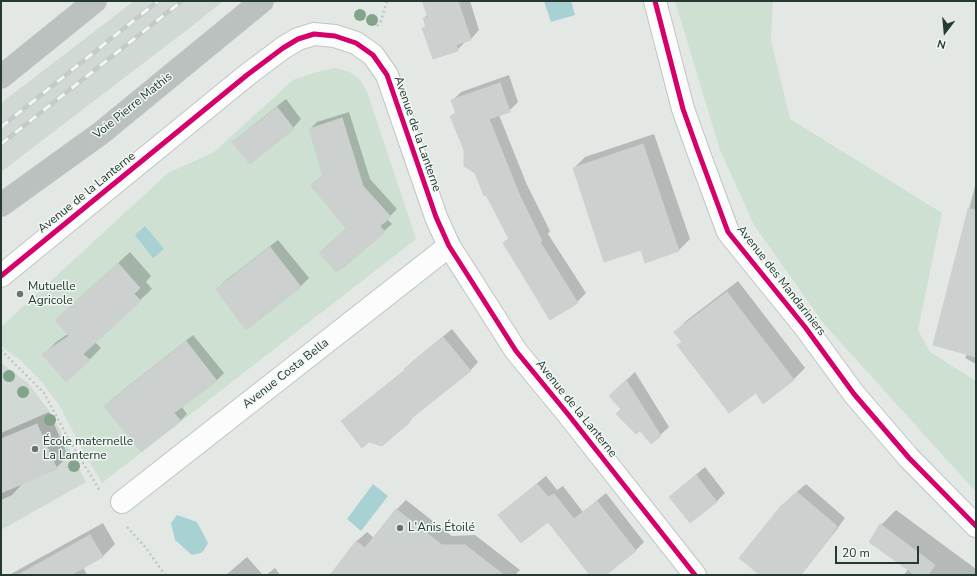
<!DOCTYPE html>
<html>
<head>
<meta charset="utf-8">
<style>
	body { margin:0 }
	#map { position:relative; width:977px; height:576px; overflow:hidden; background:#e3e8e5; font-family:"Nunito Sans",sans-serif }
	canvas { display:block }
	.frame { position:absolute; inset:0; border:2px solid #233931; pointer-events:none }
	.north { position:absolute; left:925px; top:12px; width:40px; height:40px; -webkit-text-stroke:3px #f1f7f3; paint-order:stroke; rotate:196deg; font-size:11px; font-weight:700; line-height:16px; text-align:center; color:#233931 }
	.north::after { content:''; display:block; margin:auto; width:14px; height:18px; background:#233931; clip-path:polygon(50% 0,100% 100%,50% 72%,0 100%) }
	.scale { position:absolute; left:835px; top:546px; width:84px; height:18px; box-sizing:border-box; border:2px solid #233931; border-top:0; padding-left:5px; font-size:12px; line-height:14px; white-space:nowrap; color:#233931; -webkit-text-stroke:3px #f1f7f3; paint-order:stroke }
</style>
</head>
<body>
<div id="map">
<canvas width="977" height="576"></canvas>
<div class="frame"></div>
<div class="north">N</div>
<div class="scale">20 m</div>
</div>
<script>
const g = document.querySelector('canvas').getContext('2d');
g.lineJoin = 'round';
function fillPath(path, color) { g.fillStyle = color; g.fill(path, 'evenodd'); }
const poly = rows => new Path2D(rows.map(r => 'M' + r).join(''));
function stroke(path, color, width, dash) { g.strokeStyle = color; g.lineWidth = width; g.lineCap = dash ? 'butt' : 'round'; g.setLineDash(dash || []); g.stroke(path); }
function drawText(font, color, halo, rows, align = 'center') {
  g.font = font + ' "Nunito Sans",sans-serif'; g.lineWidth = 3; g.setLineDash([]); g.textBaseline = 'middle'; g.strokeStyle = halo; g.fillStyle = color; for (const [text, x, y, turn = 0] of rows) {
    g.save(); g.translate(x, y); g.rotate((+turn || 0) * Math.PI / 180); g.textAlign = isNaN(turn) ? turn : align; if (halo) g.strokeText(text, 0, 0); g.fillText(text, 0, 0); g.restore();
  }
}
fillPath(poly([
	[134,1,223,1,196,23,1,172,1,103],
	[1,363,28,383,53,416,86,482,1,530]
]), '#d1d9d5');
fillPath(poly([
	[675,1,773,1,771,40,790,119,942,213,918,330,930,352,976,381,976,492,824,324,754,225,720,150],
	[335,68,350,72,360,80,367,92,416,239,102,483,86,456,59,405,41,381,20,360,1,346,1,327,168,173,214,152,293,80,317,72]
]), '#cde0d1');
fillPath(poly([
	[544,1,571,1,575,15,551,22],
	[145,226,164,249,153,258,135,235],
	[373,484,388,496,361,531,347,519],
	[177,515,197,522,208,543,204,550,201,553,192,555,175,540,171,523]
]), '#a7d1d3');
fillPath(poly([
	[427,1,470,1,479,30,471,39,466,41,457,50,424,29,426,26,424,18,428,14],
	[509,75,518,102,509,111,499,115,527,185,550,231,548,234,586,293,577,302,504,243,509,238,465,150,452,116,456,112,452,101,461,92],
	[286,99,301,119,293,128,234,142,242,134],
	[349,112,370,179,397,209,387,219,392,224,384,231,347,228,312,185,324,174,310,129,317,122],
	[654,134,690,239,679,250,646,262,641,249,574,168,585,157],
	[976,182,976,284,951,279],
	[278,240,309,278,301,286,246,329,217,289,225,281],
	[130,252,151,276,146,282,152,289,95,342,101,348,89,360,44,354,56,342,68,334,68,309],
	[738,281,805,368,794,379,764,402,756,392,679,345,683,341,675,332,686,321],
	[976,297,976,364,965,358,967,354],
	[452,329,478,362,470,371,417,413,409,422,382,445,342,421,351,413,405,370,413,361],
	[193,335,224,373,217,380,181,406,187,414,180,421,105,406,112,399],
	[635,372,669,427,660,435,619,387],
	[49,412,68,456,56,468,24,482,12,495,1,500,1,433],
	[705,467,725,493,716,502,679,489],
	[546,476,557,490,563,486,583,512,606,493,644,542,636,550,604,575,591,575,548,520,500,515,508,507],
	[806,484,845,518,834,533,801,575,761,575,790,498],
	[406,500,452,536,475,535,520,570,515,575,332,574,357,541,367,532,374,538,396,510],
	[896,510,976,569,976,575,904,575,908,569,881,525],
	[103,523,115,544,102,557,83,567,87,575,9,575],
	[247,557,263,575,226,575],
	[275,568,280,575,266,575]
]), '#0003');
const building = poly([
	[422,1,458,1,471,40,456,45,458,51,433,59,422,28,426,27,423,18,428,17,422,1],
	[500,83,510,112,489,119,519,194,542,241,540,242,578,303,550,320,503,243,509,239,486,195,484,196,475,173,464,166,464,150,450,116,456,114,451,100,500,83],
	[277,107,294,129,250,164,232,142,277,107],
	[342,118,363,186,391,217,380,226,385,232,343,268,342,268,336,272,319,253,346,228,310,185,323,176,309,129,342,118],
	[643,144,679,251,645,263,641,250,604,262,573,168,643,144],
	[968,209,976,210,976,357,933,345,968,209],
	[270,247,301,287,246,330,216,289,270,247],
	[118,263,140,288,134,294,141,301,83,354,90,360,66,382,42,354,69,336,55,320,118,263],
	[727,292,794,380,763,404,756,393,729,413,677,345,682,342,674,332,727,292],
	[443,337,471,371,408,421,409,423,382,446,369,442,362,448,341,421,405,370,404,369,443,337],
	[186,341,217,381,174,413,181,421,141,452,104,406,186,341],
	[626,380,661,436,651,444,640,431,636,434,616,414,621,409,609,396,626,380],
	[37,424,57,469,1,493,1,439,37,424],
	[696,475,717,502,690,523,669,497,696,475],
	[537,484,548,497,554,494,574,519,597,501,636,551,606,575,590,575,548,522,521,543,498,515,537,484],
	[797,492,837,526,826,543,800,575,760,575,739,558,781,506,797,492],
	[396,509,442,545,465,545,504,575,330,575,356,541,365,548,396,509],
	[880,524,935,565,928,575,915,575,869,542,880,524],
	[90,535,103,557,71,575,18,575,90,535]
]);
fillPath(building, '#ccd0ce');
stroke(building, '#ccd1ce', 1);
const street = poly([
	[655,1,683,109,698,151,728,232,805,327,854,394,909,458,976,526],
	[122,502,449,246]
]);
const secondary = poly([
	[1,276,247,75,283,48,298,39,314,34,335,36,356,43,373,55,387,75,436,217,449,246,458,260,516,351,567,413,695,575]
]);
const highway = poly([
	[1,77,95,1],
	[1,205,101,133,262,1]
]);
stroke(street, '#c0c5c2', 24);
stroke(secondary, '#c0c6c2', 24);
stroke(highway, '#bcc4c1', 24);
stroke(poly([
	[377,26,381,21,387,1],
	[1,350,44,393,68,438,100,491],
	[127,527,146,548,165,575]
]), '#c0c8c4', 2.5, [2, 3]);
stroke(street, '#fbfcfb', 22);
stroke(secondary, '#fbfcfb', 22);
stroke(highway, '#bbc1bf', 22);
const rail = poly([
	[1,127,158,1],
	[1,144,182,1]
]);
stroke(rail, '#c6cac8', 4.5);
stroke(rail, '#f1f7f3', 3, [9]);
stroke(poly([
	[655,1,683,109,698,151,728,232,805,327,854,394,909,458,976,526],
	[1,276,247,75,283,48,298,39,314,34,335,36,356,43,373,55,387,75,436,217,449,246,458,260,516,351,567,413,695,575]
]), '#d6006c', 5);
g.fillStyle = '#81a48b';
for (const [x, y] of [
	[360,15],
	[372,20],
	[9,376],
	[23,392],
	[50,420],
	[74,466]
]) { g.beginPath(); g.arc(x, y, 6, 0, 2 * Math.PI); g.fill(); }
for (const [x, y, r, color] of [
	[20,294,4,"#667670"],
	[35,449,4,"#667670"],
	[400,528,4,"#667670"]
]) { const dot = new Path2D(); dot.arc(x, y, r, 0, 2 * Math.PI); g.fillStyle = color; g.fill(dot); stroke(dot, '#f1f7f3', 1.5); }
drawText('12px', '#233931', '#f1f7f3', [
	["Voie Pierre Mathis",133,106,-39],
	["Avenue de la Lanterne",417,134,71],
	["Avenue de la Lanterne",87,193,-39],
	["Avenue des Mandariniers",781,281,52],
	["Avenue Costa Bella",286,374,-38],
	["Avenue de la Lanterne",576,409,51]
]);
drawText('12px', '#233931', '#f1f7f3', [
	["Mutuelle",28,287],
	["Agricole",28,301],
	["École maternelle",43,442],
	["La Lanterne",43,456],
	["L'Anis Étoilé",408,528]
], 'left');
</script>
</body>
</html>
